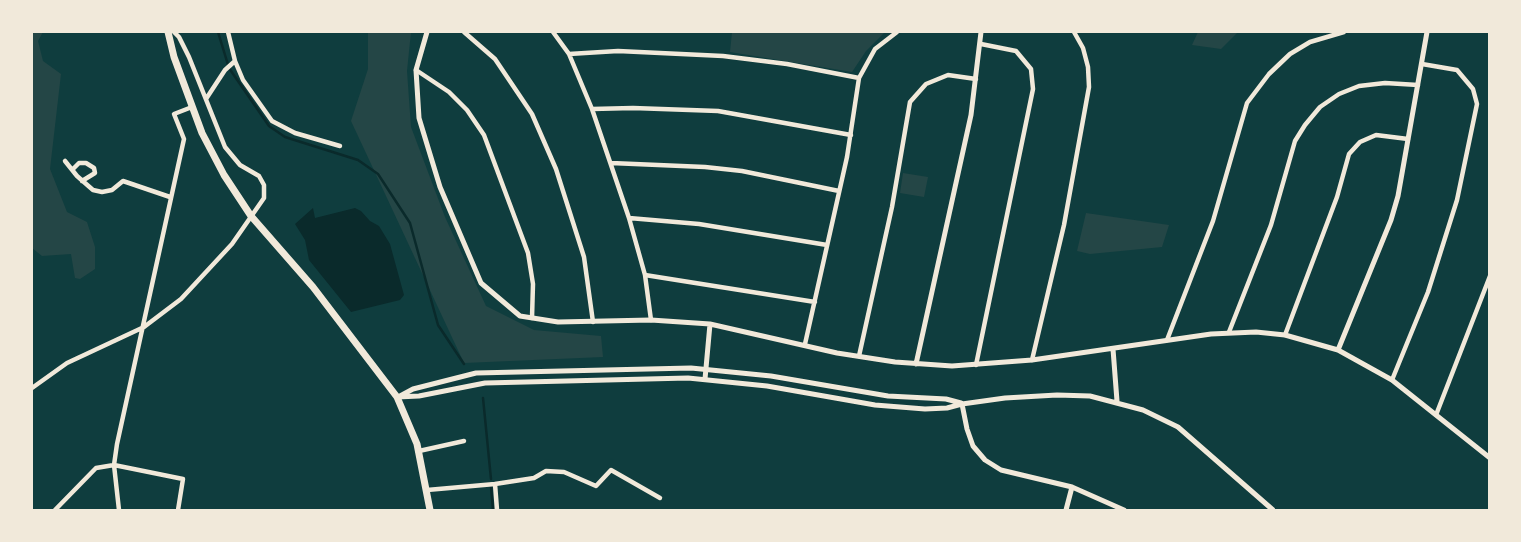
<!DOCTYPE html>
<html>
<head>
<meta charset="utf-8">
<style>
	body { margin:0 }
	#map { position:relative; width:1521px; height:542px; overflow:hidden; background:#0f3d3e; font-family:Literata,serif }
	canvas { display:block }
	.frame { position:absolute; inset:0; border:33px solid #f1e9da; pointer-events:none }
</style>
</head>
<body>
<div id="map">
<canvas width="1521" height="542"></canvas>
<div class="frame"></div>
</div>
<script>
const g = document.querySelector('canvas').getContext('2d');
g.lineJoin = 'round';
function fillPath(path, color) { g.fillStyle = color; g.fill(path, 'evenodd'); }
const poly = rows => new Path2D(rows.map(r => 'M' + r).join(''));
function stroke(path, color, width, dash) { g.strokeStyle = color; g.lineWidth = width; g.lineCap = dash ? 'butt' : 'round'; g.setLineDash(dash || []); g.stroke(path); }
fillPath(poly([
	[32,32,43,32,38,41,43,61,61,74,50,169,67,212,87,222,95,247,95,269,80,279,75,278,71,254,42,256,32,248],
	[368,32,411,32,407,71,411,127,445,217,486,306,534,330,601,336,603,357,464,363,351,121,368,69],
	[732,32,885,32,866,51,852,72,730,52],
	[1198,32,1238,32,1221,49,1192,45],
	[903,173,928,177,924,197,900,193],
	[1086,213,1169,225,1162,247,1090,254,1077,251]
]), '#244646');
fillPath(poly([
	[313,208,315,218,355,208,361,211,370,221,379,226,390,244,404,295,400,300,351,312,309,260,305,240,295,224]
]), '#0a2a2b');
stroke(poly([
	[218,32,229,68,269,126,285,137,358,160,378,174,410,223,438,325,464,364],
	[483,398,491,479],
	[491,487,493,510]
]), '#0a2a2b', 2.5);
stroke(poly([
	[464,32,495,59,532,114,556,169,584,257,593,322],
	[553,32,569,54,592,109,629,218,645,275,651,320],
	[569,54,618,51,723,56,787,64,859,78],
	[235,61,243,80,272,121,295,133,340,146],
	[416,70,449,92,467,110,484,135,528,253,533,284,532,318],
	[206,99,225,70,235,61,228,32],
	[592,109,633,108,718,111,851,135],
	[65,161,77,176,93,190,102,192,112,190,123,181,170,197],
	[611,163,705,167,742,171,839,191],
	[72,170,79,163,86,163,94,168,95,173,82,181],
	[629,218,699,224,827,245],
	[645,275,815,302],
	[1229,332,1271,225,1295,141,1305,125,1320,107,1339,94,1359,86,1385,83,1418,85],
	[1285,335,1337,197,1349,154,1360,142,1376,135,1408,139],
	[1167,340,1213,221,1247,103,1269,74,1290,54,1310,42,1344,32],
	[805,344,847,157,859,78,875,49,897,32],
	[859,356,892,207,910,102,926,84,948,75,976,79],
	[1032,360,1064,225,1089,87,1088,67,1083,48,1074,32],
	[976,365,1033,89,1031,69,1016,51,981,44],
	[1392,380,1428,292,1457,200,1477,104,1473,89,1457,70,1422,64],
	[32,388,67,363,144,327,181,299,232,244,264,198,264,185,259,176,240,165,225,147,189,57,179,37,174,32],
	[1436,415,1490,276],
	[419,451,464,441],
	[495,484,534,478,546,471,564,472,596,486,611,470,660,498],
	[427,490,495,484,497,510],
	[55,510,96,468,114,465,183,479,178,510],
	[119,510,114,465,117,444,184,139,174,114,192,107]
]), '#f1e9da', 4.5);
stroke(poly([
	[427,32,416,70,419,118,440,187,481,283,520,316,558,322,651,320,710,324,837,353,895,362,952,366,1032,360,1211,334,1256,332,1285,335,1338,350,1392,380,1490,458],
	[1113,349,1117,401],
	[1338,350,1391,220,1398,196,1427,32],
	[916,364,971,115,981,32],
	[705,379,710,324],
	[400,396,413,389,476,373,691,368,771,376,888,396,946,399,961,403],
	[397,397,419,396,485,383,688,378,767,386,875,405,925,409,947,408,962,404,1005,398,1057,395,1090,396,1143,410,1178,427,1273,510],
	[962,404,967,429,973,446,985,460,1001,470,1072,487,1124,510],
	[1066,510,1072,487]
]), '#f1e9da', 5);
stroke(poly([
	[168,32,174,57,202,133,224,175,251,216,313,287,397,397,417,444,430,510]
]), '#f1e9da', 7);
</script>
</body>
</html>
